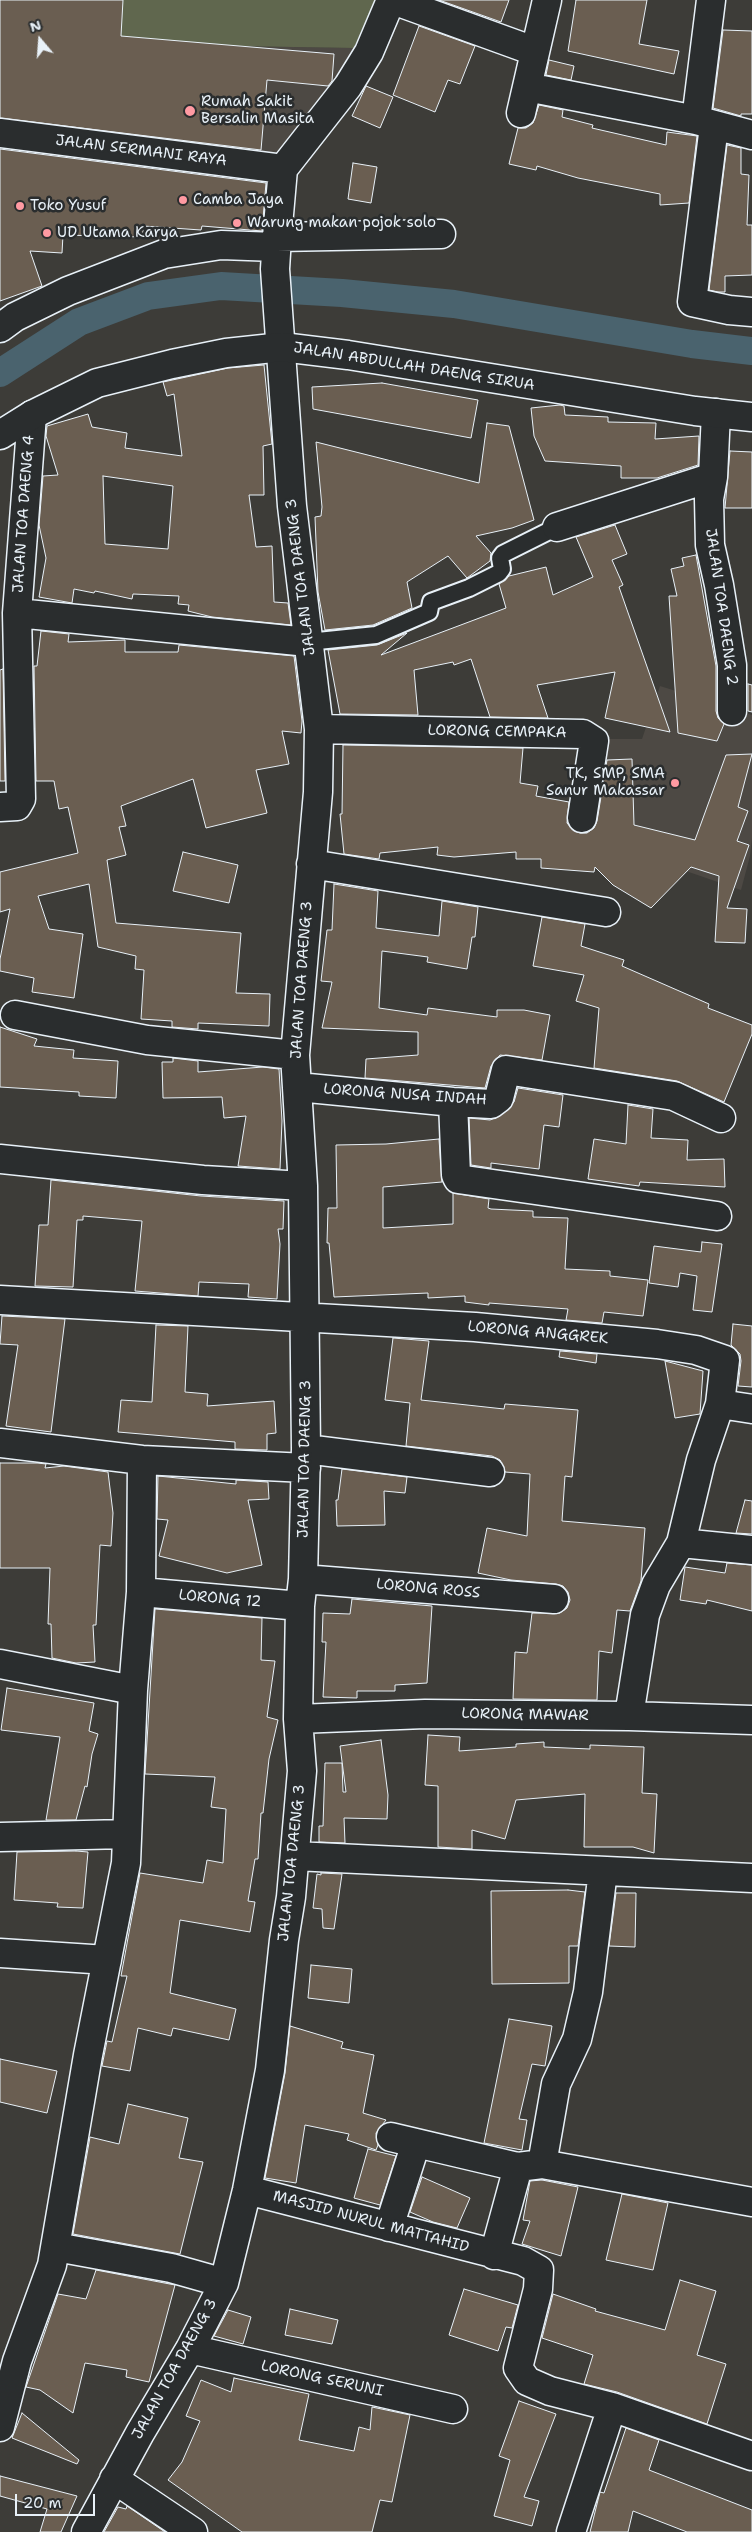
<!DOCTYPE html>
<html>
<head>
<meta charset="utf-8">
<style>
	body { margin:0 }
	#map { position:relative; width:752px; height:2532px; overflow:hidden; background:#3d3c38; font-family:"Shantell Sans",sans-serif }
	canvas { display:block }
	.north { position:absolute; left:15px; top:15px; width:50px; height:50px; -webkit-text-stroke:4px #2a2d2e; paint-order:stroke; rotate:342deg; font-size:14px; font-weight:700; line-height:20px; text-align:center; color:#e8f1f8 }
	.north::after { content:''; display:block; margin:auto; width:18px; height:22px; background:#e8f1f8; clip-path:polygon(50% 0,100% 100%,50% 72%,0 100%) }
	.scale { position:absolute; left:15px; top:2494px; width:80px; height:22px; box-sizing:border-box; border:2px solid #e8f1f8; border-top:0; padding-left:6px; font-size:15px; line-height:18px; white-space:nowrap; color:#e8f1f8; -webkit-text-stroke:4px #2a2d2e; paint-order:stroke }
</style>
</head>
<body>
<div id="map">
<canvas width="752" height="2532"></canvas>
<div class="north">N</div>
<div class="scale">20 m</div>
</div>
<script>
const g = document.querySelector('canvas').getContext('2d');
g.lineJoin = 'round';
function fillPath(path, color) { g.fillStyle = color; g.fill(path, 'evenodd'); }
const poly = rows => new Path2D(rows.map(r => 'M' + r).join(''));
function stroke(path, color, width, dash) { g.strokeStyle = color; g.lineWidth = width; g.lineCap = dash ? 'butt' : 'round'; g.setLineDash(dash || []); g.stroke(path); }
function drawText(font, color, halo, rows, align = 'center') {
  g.font = font + ' "Shantell Sans",sans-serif'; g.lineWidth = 5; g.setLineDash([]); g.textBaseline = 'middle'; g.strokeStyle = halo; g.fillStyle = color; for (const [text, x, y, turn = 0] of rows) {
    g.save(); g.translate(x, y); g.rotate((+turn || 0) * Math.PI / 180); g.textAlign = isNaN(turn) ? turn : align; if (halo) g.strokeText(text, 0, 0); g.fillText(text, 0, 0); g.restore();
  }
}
fillPath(poly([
	[112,44,354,48,324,100,266,166,90,136],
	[660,686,752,715,752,838,750,856,741,890,625,850,594,827,601,739,642,739]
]), '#4d4944');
fillPath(poly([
	[123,0,375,0,354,48,112,44]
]), '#60674e');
stroke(poly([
	[0,373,79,322,148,296,221,286,342,293,454,304,692,344,752,351]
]), '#4a636e', 28);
const building = poly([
	[0,0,123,0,121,36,334,54,332,81,328,86,267,80,261,150,0,118,0,0],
	[439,0,509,0,501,22,439,0],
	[576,0,647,0,639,44,679,51,674,74,568,51,576,0],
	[419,26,475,46,460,84,448,80,435,112,393,95,419,26],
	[723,30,752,31,752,114,741,114,741,116,713,108,723,30],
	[549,60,574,66,571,80,546,75,549,60],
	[366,86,393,97,380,128,352,116,366,86],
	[539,105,563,110,562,117,593,125,592,128,666,145,667,132,697,136,689,203,660,205,660,194,578,178,537,166,536,170,509,164,518,128,526,128,533,123,539,105],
	[727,145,741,148,741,174,749,175,747,225,752,225,752,275,725,276,725,292,718,292,709,290,727,145],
	[0,149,266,183,262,231,202,226,201,230,143,226,143,237,63,235,62,253,30,251,42,286,0,301,0,149],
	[353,163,377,167,371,203,348,199,353,163],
	[264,365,272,444,263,446,264,495,249,495,256,547,272,546,274,602,288,603,291,625,212,617,188,611,189,605,178,604,179,596,133,594,132,599,95,591,94,593,74,589,72,603,39,597,46,558,39,525,43,476,58,475,46,436,47,426,88,414,92,427,127,433,125,448,182,456,174,394,167,396,163,382,228,368,264,365],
	[103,476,173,486,168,549,105,544,103,476],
	[382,383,478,400,471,438,313,409,312,387,382,383],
	[560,405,564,406,565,415,608,417,608,422,656,423,655,439,699,436,698,465,657,478,621,478,621,466,545,461,534,436,531,408,560,405],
	[487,423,509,426,534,520,512,528,476,536,491,553,490,561,467,578,448,556,407,582,412,608,373,625,325,630,318,592,315,517,321,516,322,507,316,442,479,483,487,423],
	[730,451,752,452,752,508,725,508,730,451],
	[615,525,627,554,612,560,623,585,619,587,670,732,605,718,615,672,537,685,548,718,490,717,471,659,454,665,453,662,414,670,418,715,340,714,328,650,377,645,407,633,381,655,506,608,499,584,509,576,546,567,553,595,593,577,576,537,615,525],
	[696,555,716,666,716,711,718,718,724,724,717,741,678,733,669,596,677,596,671,569,684,566,682,558,696,555],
	[41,631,69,634,68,642,125,640,125,652,178,652,179,645,294,656,302,721,301,733,282,731,289,764,256,770,267,813,206,828,193,779,121,806,126,826,119,827,126,855,107,860,116,923,241,933,236,993,270,994,269,1026,198,1023,198,1029,172,1027,172,1021,141,1019,144,970,135,969,136,956,98,947,89,884,38,896,49,929,83,934,74,998,32,992,34,978,0,971,0,959,10,909,0,912,0,872,78,853,68,807,59,809,54,781,36,781,34,666,37,666,41,631],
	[3,669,5,781,0,781,0,670,3,669],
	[748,684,752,685,752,712,748,711,748,684],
	[343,745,523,748,520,783,538,786,536,796,569,802,567,823,573,830,580,833,587,833,594,828,597,821,607,760,632,759,634,825,695,840,726,755,752,754,738,807,748,811,737,841,749,845,727,908,747,909,745,943,715,942,719,876,691,867,651,908,613,885,595,867,594,872,541,868,541,859,516,859,516,852,454,857,437,855,438,847,380,853,379,859,344,854,340,814,342,814,343,745],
	[183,852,238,865,229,903,173,891,183,852],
	[334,884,378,891,376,928,439,936,442,901,478,907,475,937,472,937,467,969,427,962,428,957,382,951,379,1008,427,1015,428,1008,497,1017,497,1010,524,1010,550,1015,542,1060,500,1055,491,1066,485,1088,365,1078,366,1059,418,1055,418,1032,322,1028,332,982,321,981,327,930,332,930,334,884],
	[542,917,585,924,581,946,624,960,622,966,709,1004,708,1008,752,1025,752,1034,724,1102,677,1081,594,1068,599,1008,576,1001,584,975,533,966,542,917],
	[0,1027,37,1039,34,1046,74,1050,73,1058,118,1061,116,1098,79,1096,79,1092,0,1087,0,1027],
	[173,1058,198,1061,198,1072,263,1067,279,1069,282,1121,280,1169,238,1166,246,1116,224,1118,222,1097,163,1098,162,1062,173,1062,173,1058],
	[518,1088,563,1095,559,1127,544,1125,539,1169,491,1163,491,1168,471,1165,469,1118,490,1120,500,1116,514,1102,518,1088],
	[628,1105,653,1109,651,1138,688,1140,687,1160,724,1159,725,1187,640,1182,639,1186,588,1179,594,1139,626,1144,628,1105],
	[439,1139,442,1182,383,1187,383,1228,453,1224,453,1193,489,1199,488,1208,491,1209,533,1211,533,1217,568,1218,565,1269,610,1271,610,1276,648,1280,643,1316,604,1312,602,1323,566,1320,568,1309,489,1303,489,1305,465,1302,465,1296,428,1298,428,1293,334,1297,329,1243,327,1243,328,1208,337,1208,336,1145,386,1144,439,1139],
	[51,1180,201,1196,284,1201,283,1229,278,1229,280,1244,277,1299,248,1297,249,1284,199,1282,198,1296,135,1291,142,1221,83,1216,83,1220,77,1220,73,1287,35,1286,39,1225,48,1225,51,1180],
	[702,1242,722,1244,712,1312,693,1310,697,1276,680,1273,678,1287,649,1283,654,1246,701,1252,702,1242],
	[2,1316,65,1319,51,1432,6,1426,18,1345,0,1344,2,1316],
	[733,1324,752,1326,752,1387,738,1386,741,1361,740,1354,731,1345,733,1324],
	[156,1325,188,1326,185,1392,208,1394,207,1406,274,1401,276,1433,267,1434,267,1450,235,1449,235,1442,118,1432,121,1400,152,1402,156,1325],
	[393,1338,429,1341,421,1400,504,1409,505,1404,578,1410,572,1477,565,1476,562,1521,645,1528,641,1581,630,1611,617,1610,612,1653,599,1651,597,1700,513,1699,515,1652,527,1653,532,1613,560,1613,567,1608,570,1600,568,1592,563,1586,556,1584,511,1580,478,1573,487,1528,527,1536,530,1474,505,1472,500,1460,492,1456,406,1446,410,1403,385,1400,393,1338],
	[560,1351,597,1354,596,1363,559,1357,560,1351],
	[665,1361,703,1371,700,1414,675,1418,665,1361],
	[0,1463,38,1463,46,1464,45,1468,64,1466,108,1472,113,1513,111,1546,100,1545,96,1625,93,1625,95,1662,76,1663,52,1658,51,1624,48,1624,50,1568,0,1568,0,1463],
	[342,1469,407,1477,405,1493,384,1491,385,1525,337,1526,336,1500,338,1500,342,1469],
	[158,1476,236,1484,236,1480,268,1482,269,1499,248,1500,262,1565,227,1573,159,1556,168,1520,157,1519,158,1476],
	[745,1500,752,1501,752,1534,736,1533,745,1500],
	[727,1563,752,1565,752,1611,707,1600,706,1604,680,1600,685,1567,725,1573,727,1563],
	[352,1599,432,1606,427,1683,395,1685,395,1691,357,1691,357,1698,323,1697,326,1642,322,1642,323,1613,350,1614,352,1599],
	[155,1609,262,1618,261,1660,275,1661,267,1717,278,1720,269,1759,263,1813,261,1813,258,1859,255,1859,248,1901,255,1902,250,1932,180,1920,170,1993,236,2009,229,2040,173,2028,171,2036,138,2028,130,2071,102,2066,107,2041,112,2042,127,1976,121,1976,140,1873,203,1883,207,1860,223,1863,226,1809,211,1807,215,1777,145,1774,155,1609],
	[7,1688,94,1703,89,1731,98,1734,92,1754,87,1787,85,1786,76,1820,46,1820,60,1737,1,1730,7,1688],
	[428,1735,460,1737,459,1751,516,1747,516,1744,544,1742,544,1747,590,1749,590,1745,644,1747,642,1793,657,1794,654,1853,633,1847,584,1847,585,1794,516,1800,505,1839,472,1830,472,1849,438,1847,438,1786,425,1785,428,1735],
	[381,1740,388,1795,387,1819,344,1818,345,1843,319,1842,319,1826,323,1826,325,1763,342,1763,343,1792,346,1792,340,1746,381,1740],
	[76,1851,88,1852,83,1908,57,1907,58,1903,14,1900,17,1852,76,1851],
	[321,1873,342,1874,334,1929,323,1928,322,1909,313,1908,317,1874,321,1875,321,1873],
	[568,1890,585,1892,578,1946,569,1946,569,1983,492,1984,491,1891,568,1890],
	[616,1893,636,1893,635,1947,609,1946,616,1893],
	[311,1965,352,1969,349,2003,308,1998,311,1965],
	[509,2019,552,2026,545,2066,532,2064,519,2119,527,2120,522,2150,484,2143,509,2019],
	[290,2026,343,2042,341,2048,374,2055,363,2113,386,2120,376,2133,378,2145,376,2150,347,2140,349,2134,305,2125,296,2183,265,2178,285,2073,290,2026],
	[0,2059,57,2071,47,2113,0,2102,0,2059],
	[128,2104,188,2118,179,2158,203,2162,180,2254,73,2234,90,2137,119,2144,128,2104],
	[368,2149,396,2156,380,2205,354,2198,368,2149],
	[422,2177,470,2198,457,2228,433,2222,410,2212,422,2177],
	[542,2180,578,2187,561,2256,522,2244,530,2221,523,2220,530,2181,542,2180],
	[622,2194,668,2203,653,2270,606,2260,622,2194],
	[96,2270,175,2285,149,2382,126,2377,127,2370,85,2363,73,2413,40,2390,26,2387,58,2294,86,2299,96,2270],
	[680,2280,716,2291,697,2355,726,2364,707,2424,617,2392,584,2384,593,2355,542,2338,553,2294,596,2309,595,2311,665,2330,680,2280],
	[464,2289,518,2305,512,2328,506,2327,498,2351,449,2335,464,2289],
	[290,2309,338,2320,332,2344,285,2335,290,2309],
	[228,2310,251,2317,243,2344,214,2336,228,2310],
	[234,2378,309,2394,299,2440,354,2451,359,2427,370,2430,372,2407,410,2415,392,2502,380,2500,372,2532,242,2532,168,2480,182,2462,200,2421,186,2416,201,2380,231,2392,234,2378],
	[519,2401,556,2414,524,2497,539,2501,532,2526,494,2516,510,2460,499,2456,519,2401],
	[22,2413,79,2460,77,2464,12,2438,22,2413],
	[626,2428,659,2440,649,2470,752,2510,752,2532,687,2532,633,2511,628,2532,590,2532,600,2492,604,2493,626,2428],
	[0,2476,77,2496,61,2532,40,2532,47,2509,0,2496,0,2476],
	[127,2506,165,2532,104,2532,118,2507,126,2509,127,2506]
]);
fillPath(building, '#6a5e51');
stroke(building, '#e8f1f8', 1);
const lane = poly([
	[308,642,376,635,429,612,431,602,469,588,499,573,502,569,500,558,503,554,557,527]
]);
const street = poly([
	[393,0,534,51],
	[527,87,696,120,752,135],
	[521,113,547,0],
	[696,120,711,0],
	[714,126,692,302,729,310,752,312],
	[0,133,283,169],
	[277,237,441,234],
	[0,328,15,317,68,291,164,254,221,245,276,247],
	[716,413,713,477,709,499,710,545,719,585,732,665,732,711],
	[557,527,713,477],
	[17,613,308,642],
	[319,729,583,734,594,741,582,818],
	[0,807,17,806,21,799,17,613,32,415],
	[311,864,606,912],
	[15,1015,147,1040,295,1055],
	[298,1087,453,1102,491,1104,499,1098,506,1070,674,1096,721,1118],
	[453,1102,456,1175,458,1179,717,1216],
	[0,1159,203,1180,303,1186],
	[0,1300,475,1327,657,1344,696,1350,725,1360,720,1404,701,1460,681,1543,656,1585,645,1615,629,1716],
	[720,1404,752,1409],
	[0,1443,142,1460,306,1468],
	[306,1449,490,1472],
	[681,1543,752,1550],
	[303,1579,554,1599],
	[141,1592,300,1606],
	[0,1664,133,1690],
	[298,1719,425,1714,629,1716,752,1720],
	[0,1837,126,1834],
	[295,1856,752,1878],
	[0,1953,107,1960],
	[391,2137,518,2167,542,2164,752,2202],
	[542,2164,556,2084,577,2039,588,1992,603,1871],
	[247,2190,523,2261,539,2270,538,2289,518,2368,527,2381,550,2391,612,2407,571,2532],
	[389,2227,416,2143],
	[56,2247,171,2268,224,2283],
	[494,2255,518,2167],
	[190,2349,453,2409],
	[612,2407,752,2456],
	[0,2427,17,2361,52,2265,88,2055,126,1863,133,1690,141,1592,142,1460],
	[114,2479,193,2532],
	[86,2532,140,2433,190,2349,224,2283,247,2190,270,2070,284,1940,291,1897,302,1771,298,1719,300,1606,303,1579,306,1449,303,1186,295,1055,318,792,319,729,292,506,275,269,277,237,283,169,348,86,369,52,391,0]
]);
const secondary = poly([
	[0,435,32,415,97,383,172,364,226,353,282,347,348,355,695,411,752,417]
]);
stroke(lane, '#e8f1f8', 20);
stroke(street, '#e8f1f8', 31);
stroke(secondary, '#e8f1f8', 31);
stroke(lane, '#2a2d2e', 16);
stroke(street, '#2a2d2e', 28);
stroke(secondary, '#2a2d2e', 28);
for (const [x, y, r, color] of [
	[190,111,6,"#ff9aa2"],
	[183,200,5,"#ff9aa2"],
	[20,206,5,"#ff9aa2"],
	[237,223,5,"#ff9aa2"],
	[47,233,5,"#ff9aa2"],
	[675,783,5,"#ff9aa2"]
]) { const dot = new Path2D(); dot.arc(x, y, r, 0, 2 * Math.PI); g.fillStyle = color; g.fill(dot); stroke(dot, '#2a2d2e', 2); }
drawText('15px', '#e8f1f8', '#2a2d2e', [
	["Rumah Sakit",201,102],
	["Bersalin Masita",201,119],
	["Camba Jaya",193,200],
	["Toko Yusuf",30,206],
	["Warung makan pojok solo",247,223],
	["UD Utama Karya",57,233],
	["TK, SMP, SMA",665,774,"right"],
	["Sanur Makassar",665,791,"right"]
], 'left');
drawText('15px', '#e8f1f8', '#2a2d2e', [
	["JALAN SERMANI RAYA",141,151,7],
	["JALAN ABDULLAH DAENG SIRUA",414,367,9],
	["JALAN TOA DAENG 4",24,514,-86],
	["JALAN TOA DAENG 3",301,577,-97],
	["JALAN TOA DAENG 2",721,607,82],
	["LORONG CEMPAKA",497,732,1],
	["JALAN TOA DAENG 3",302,980,-86],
	["LORONG NUSA INDAH",405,1095,4],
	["LORONG ANGGREK",538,1333,5],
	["JALAN TOA DAENG 3",305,1459,-89],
	["LORONG ROSS",428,1589,5],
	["LORONG 12",220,1599,5],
	["LORONG MAWAR",525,1715,1],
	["JALAN TOA DAENG 3",292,1863,-84],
	["MASJID NURUL MATTAHID",371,2222,15],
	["JALAN TOA DAENG 3",175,2369,-61],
	["LORONG SERUNI",322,2379,12]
]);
</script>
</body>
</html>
